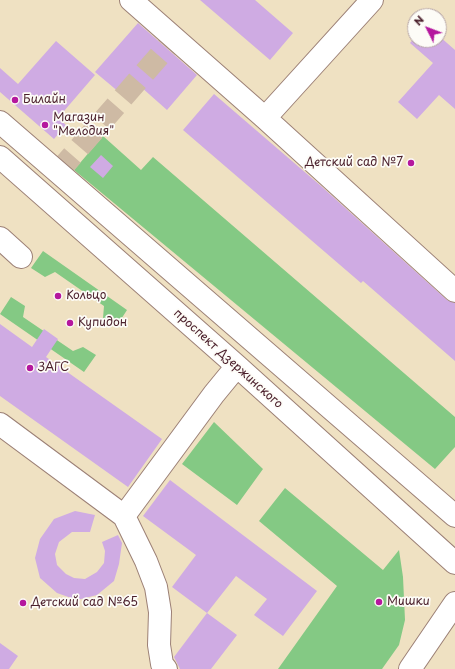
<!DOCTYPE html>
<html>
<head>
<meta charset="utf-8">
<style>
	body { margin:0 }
	#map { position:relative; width:455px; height:669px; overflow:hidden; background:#efe1c2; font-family:"Playpen Sans",sans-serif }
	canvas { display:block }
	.north { position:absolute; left:407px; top:8px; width:40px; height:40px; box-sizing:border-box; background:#fdfcf7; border:1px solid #b5a4a5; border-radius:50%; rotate:312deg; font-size:11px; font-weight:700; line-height:16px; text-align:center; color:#4a1f2b }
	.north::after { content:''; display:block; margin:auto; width:14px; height:18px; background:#b5179e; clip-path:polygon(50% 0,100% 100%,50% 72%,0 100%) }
</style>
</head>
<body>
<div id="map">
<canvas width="455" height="669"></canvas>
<div class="north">N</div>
</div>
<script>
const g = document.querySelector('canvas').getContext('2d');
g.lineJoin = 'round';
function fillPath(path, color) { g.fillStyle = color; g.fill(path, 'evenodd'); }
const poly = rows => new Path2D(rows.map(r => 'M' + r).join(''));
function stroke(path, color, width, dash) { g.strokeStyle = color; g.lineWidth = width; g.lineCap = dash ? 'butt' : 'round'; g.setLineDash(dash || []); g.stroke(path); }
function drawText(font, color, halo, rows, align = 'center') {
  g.font = font + ' "Playpen Sans",sans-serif'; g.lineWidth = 3.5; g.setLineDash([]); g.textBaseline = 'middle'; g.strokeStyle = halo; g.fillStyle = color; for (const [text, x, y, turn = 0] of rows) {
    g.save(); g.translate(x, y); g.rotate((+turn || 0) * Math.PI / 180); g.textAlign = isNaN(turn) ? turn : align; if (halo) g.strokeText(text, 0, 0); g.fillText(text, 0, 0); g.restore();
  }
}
fillPath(poly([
	[103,136,141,170,153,157,455,417,455,447,435,469,74,170],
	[43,251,127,310,116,327,103,318,104,306,55,272,45,277,31,268],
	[11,297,25,306,23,317,73,351,83,347,96,355,84,372,0,314],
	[214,422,263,469,237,505,182,464],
	[285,488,383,570,399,550,403,577,405,620,399,645,382,669,278,669,337,586,259,521]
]), '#84c984');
fillPath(poly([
	[200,0,255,0,293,33,270,60],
	[138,23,197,75,167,110,132,79,120,93,95,72],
	[439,36,455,50,455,109,439,95,417,119,398,102,433,63,410,43,415,37,415,40,439,40],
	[56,41,95,75,58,118,66,125,54,139,0,92,0,68,18,84],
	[214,94,321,186,447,300,455,303,455,361,363,281,361,283,183,130],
	[101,155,113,166,103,178,90,167],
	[0,324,32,347,44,329,58,339,46,357,162,439,128,487,0,396],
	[170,480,317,591,283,636,254,615,267,599,236,576,207,613,172,587,196,555,143,516],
	[75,511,95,515,90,532,72,532,59,542,55,554,57,565,66,574,74,578,85,579,97,572,104,563,105,551,102,542,118,535,122,543,119,564,114,581,97,595,77,600,57,593,40,578,35,558,40,539,54,519],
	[207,613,237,635,211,669,180,669,174,657],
	[0,643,18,656,9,669,0,669]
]), '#cfabe3');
stroke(poly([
	[58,172,167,47]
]), '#cebaa4', 22, [22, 11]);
const minor = poly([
	[131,0,265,118,455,291],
	[265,118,372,0],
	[0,122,455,516],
	[0,157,237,366,455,563],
	[0,238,21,257],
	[0,424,124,516,214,394,237,366],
	[124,516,146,561,156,587,160,612,159,645,162,664,166,669],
	[410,669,455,603]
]);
stroke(minor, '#9c8076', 24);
stroke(minor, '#fff', 22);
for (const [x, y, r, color] of [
	[15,100,4,"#b5179e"],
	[45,125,4,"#b5179e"],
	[411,163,4,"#b5179e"],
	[58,296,4,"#b5179e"],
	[70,323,4,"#b5179e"],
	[30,368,4,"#b5179e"],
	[379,602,4,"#b5179e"],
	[23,603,4,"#b5179e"]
]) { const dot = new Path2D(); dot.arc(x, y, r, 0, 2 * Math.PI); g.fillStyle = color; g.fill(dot); stroke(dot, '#fdfcf7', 1.5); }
drawText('12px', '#4a1f2b', '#fdfcf7', [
	["Билайн",23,100],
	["Магазин",53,118],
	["\"Мелодия\"",53,132],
	["Детский сад №7",403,163,"right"],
	["Кольцо",66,296],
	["Купидон",78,323],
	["ЗАГС",38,368],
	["Мишки",387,602],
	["Детский сад №65",31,603]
], 'left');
drawText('12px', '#4a1f2b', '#fdfcf7', [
	["проспект Дзержинского",228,359,42]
]);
</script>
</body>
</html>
